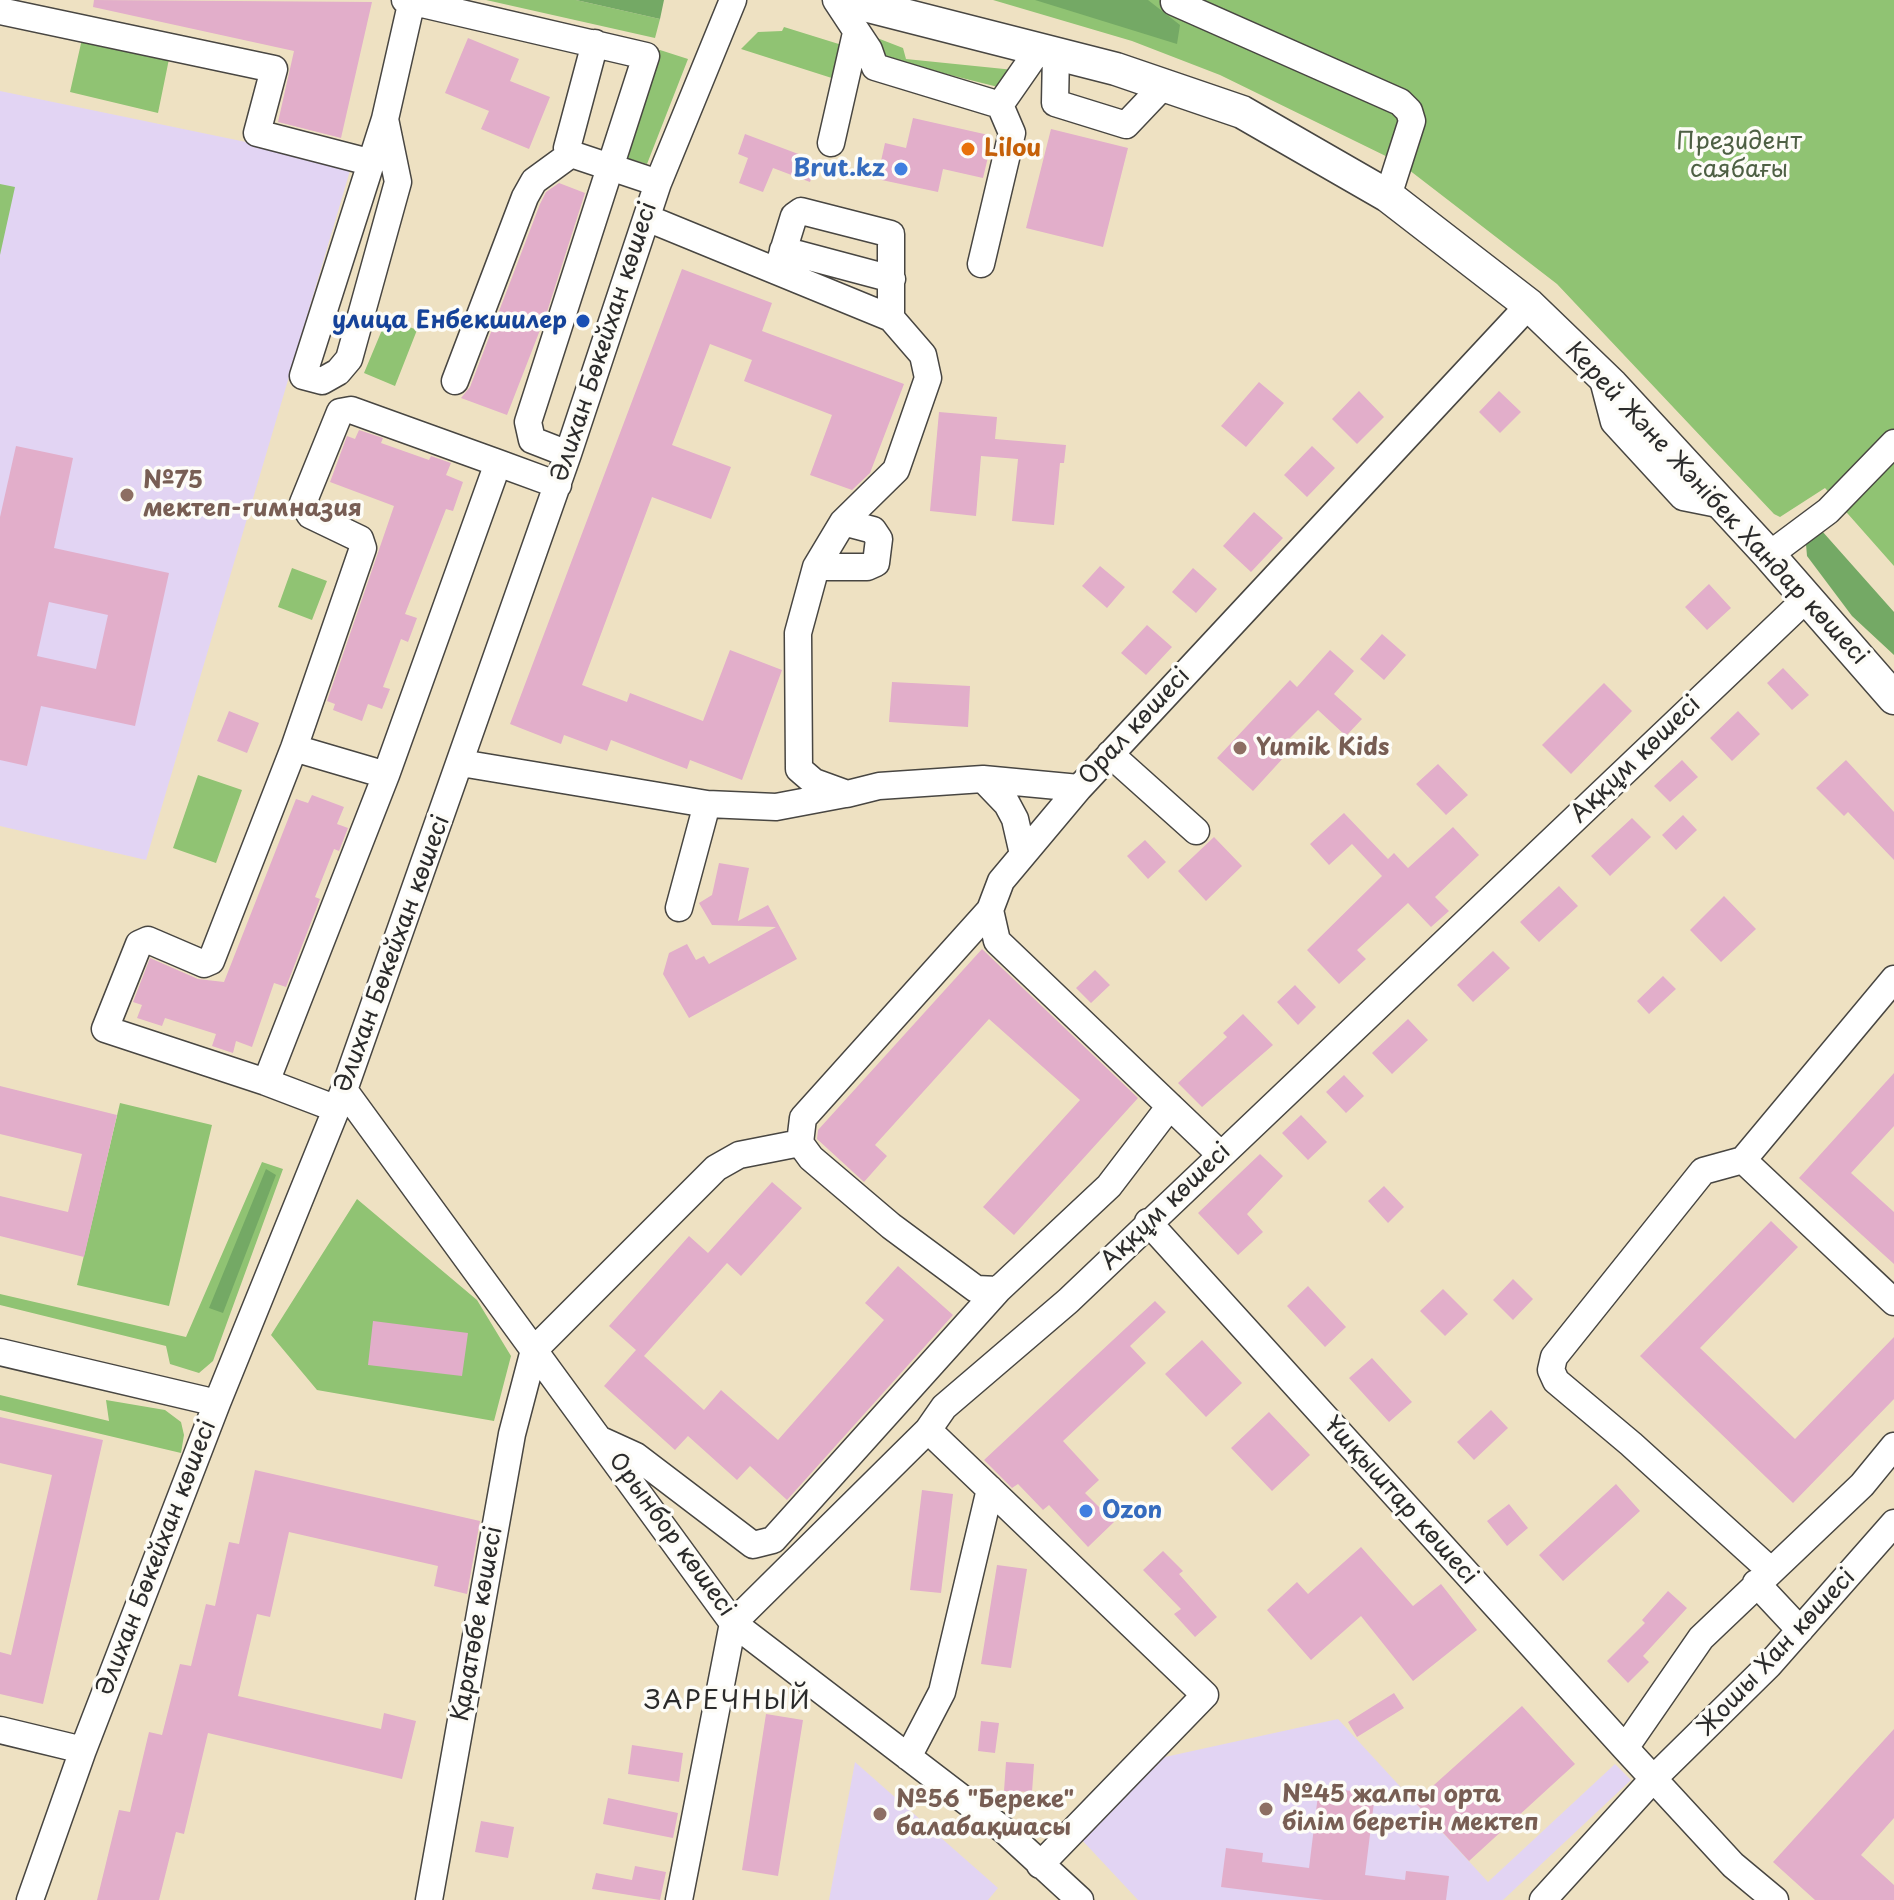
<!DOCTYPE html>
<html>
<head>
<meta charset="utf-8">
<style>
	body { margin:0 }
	canvas { display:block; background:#eee1c2 }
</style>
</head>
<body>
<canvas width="1894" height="1900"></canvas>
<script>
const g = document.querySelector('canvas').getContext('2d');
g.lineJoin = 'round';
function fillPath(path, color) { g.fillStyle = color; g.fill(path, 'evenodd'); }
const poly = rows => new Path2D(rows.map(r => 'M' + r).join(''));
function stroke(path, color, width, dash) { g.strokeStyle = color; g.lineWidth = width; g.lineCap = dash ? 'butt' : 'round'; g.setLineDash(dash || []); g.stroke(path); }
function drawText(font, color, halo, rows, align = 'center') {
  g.font = font + ' "Playpen Sans",sans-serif'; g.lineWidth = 7; g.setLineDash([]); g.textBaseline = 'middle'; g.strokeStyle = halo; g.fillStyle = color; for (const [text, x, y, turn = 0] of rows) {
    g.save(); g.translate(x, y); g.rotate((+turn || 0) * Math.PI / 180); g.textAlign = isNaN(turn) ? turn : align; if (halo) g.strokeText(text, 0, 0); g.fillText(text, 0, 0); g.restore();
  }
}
fillPath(poly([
	[0,91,352,164,146,860,0,826],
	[1338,1719,1488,1882,1615,1764,1631,1780,1503,1900,1138,1900,1081,1839,1165,1757],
	[855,1762,998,1888,988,1900,829,1900]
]), '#e2d4f3');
fillPath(poly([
	[486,0,576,0,660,19,655,38],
	[993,0,1894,0,1894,566,1825,488,1780,517,1774,514,1557,284,1400,163,1220,75,1132,41],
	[784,27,842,45,838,80,741,49,758,32,782,31],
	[872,36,903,48,906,59,1024,71,1010,90,870,55],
	[82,39,169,59,158,113,70,92],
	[660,50,688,59,647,164,617,155,646,56],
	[0,184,15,187,0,255],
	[387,318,417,330,395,386,364,373],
	[292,568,327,581,312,620,278,607],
	[198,775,242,790,216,863,173,848],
	[120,1103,212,1125,169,1306,77,1285],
	[262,1162,283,1169,213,1361,199,1373,170,1364,166,1346,0,1305,0,1294,186,1337],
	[357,1199,477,1300,511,1356,494,1421,317,1390,271,1335],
	[0,1395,109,1421,106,1400,165,1410,181,1422,184,1435,181,1453,0,1410]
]), '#90c373');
fillPath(poly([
	[576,0,664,0,660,19],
	[1035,0,1148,0,1180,25,1177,44],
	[1822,531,1894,612,1894,655,1852,616,1807,556,1806,544],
	[266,1169,276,1175,223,1313,209,1308]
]), '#74a965');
fillPath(poly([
	[94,0,372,2,341,138,278,122,294,51,93,7],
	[468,38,519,59,510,81,550,97,529,149,481,129,489,111,445,93],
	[913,118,993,136,983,178,943,169,938,192,877,179,885,143,906,148],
	[1051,129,1128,148,1103,247,1026,228],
	[745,134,817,161,810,182,773,168,763,192,739,183,748,158,738,154],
	[559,183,585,193,547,312,507,415,461,398,470,387,540,204,546,192],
	[682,269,772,303,762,331,904,384,870,473,852,490,810,475,832,415,744,381,752,360,710,344,672,445,731,467,711,519,652,497,582,685,627,702,630,693,703,721,730,650,782,670,742,780,690,760,687,769,611,740,607,751,564,735,561,744,510,724],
	[1259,382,1284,403,1246,447,1221,426],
	[1359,391,1384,417,1357,444,1332,419],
	[1499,391,1521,412,1500,433,1479,412],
	[939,412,997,417,995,439,1066,445,1064,463,1060,463,1054,525,1012,521,1018,459,981,456,976,516,930,511],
	[359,430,383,438,381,443,429,460,431,456,451,463,446,475,463,482,453,511,446,509,405,614,417,618,408,642,401,639,383,687,390,689,382,709,368,704,362,721,333,710,335,704,327,701,394,506,330,482,347,436,355,439],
	[16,446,73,458,54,548,169,573,135,726,41,706,27,766,0,760,0,517],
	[49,602,108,615,96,669,37,656],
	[1312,446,1335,468,1307,497,1284,475],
	[1254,512,1283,538,1251,572,1223,546],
	[1100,566,1125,587,1107,608,1082,586],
	[1193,568,1217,589,1196,613,1172,592],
	[1709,584,1731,608,1707,630,1685,607],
	[1147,625,1172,647,1146,675,1121,653],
	[1382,634,1406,655,1384,680,1360,659],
	[1330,650,1354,671,1334,694,1362,719,1346,736,1318,710,1279,749,1285,756,1253,791,1217,758,1290,680,1297,687],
	[1783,668,1809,695,1792,710,1767,683],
	[892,682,970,686,968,727,889,722],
	[1604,683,1632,711,1571,774,1542,745],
	[229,711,259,723,247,753,217,741],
	[1738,711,1760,734,1732,761,1710,738],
	[1682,760,1698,777,1670,802,1654,786],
	[1846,760,1894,812,1894,860,1848,812,1844,816,1816,788],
	[1438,764,1468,795,1446,815,1416,784],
	[312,795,344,807,337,824,348,828,339,851,334,849,315,897,320,899,286,987,274,983,252,1047,236,1041,233,1053,212,1046,216,1034,165,1018,162,1026,137,1018,142,1005,133,1002,150,958,198,979,224,982,296,799,308,803],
	[1344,813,1388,859,1394,853,1408,868,1453,827,1479,855,1435,897,1449,911,1431,927,1408,903,1357,950,1366,959,1339,984,1307,950,1382,876,1352,844,1329,865,1310,844],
	[1683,815,1697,830,1676,850,1662,835],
	[1632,818,1651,837,1610,876,1591,856],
	[1214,837,1242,866,1206,901,1178,871],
	[1145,840,1166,862,1148,879,1127,856],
	[719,863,749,868,738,921,768,905,797,959,689,1018,663,974,669,953,687,944,696,960,704,956,709,964,776,927,712,925,699,903,712,895],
	[1559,886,1578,906,1539,942,1520,922],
	[1724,896,1756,929,1721,962,1690,930],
	[982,949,1138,1098,1014,1235,983,1207,1080,1100,989,1019,875,1145,887,1156,864,1182,817,1139,818,1130],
	[1493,951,1510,968,1473,1002,1457,985],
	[1095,970,1110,985,1091,1003,1076,988],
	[1663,976,1676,989,1649,1014,1637,1001],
	[1295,985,1316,1007,1298,1025,1277,1002],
	[1243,1014,1273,1045,1202,1107,1178,1083,1227,1037,1223,1033],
	[1408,1019,1428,1040,1392,1074,1372,1053],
	[1894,1073,1894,1126,1851,1173,1894,1212,1894,1264,1799,1178],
	[1344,1075,1364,1096,1346,1113,1326,1092],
	[0,1086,117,1115,84,1257,0,1236,0,1196,68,1212,82,1154,0,1134],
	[1301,1115,1327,1142,1308,1160,1282,1133],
	[1260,1154,1283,1176,1247,1214,1263,1232,1238,1255,1198,1213],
	[772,1182,802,1208,741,1276,727,1263,644,1356,704,1410,721,1390,778,1440,884,1320,865,1303,898,1266,953,1315,787,1500,750,1466,737,1480,688,1436,675,1450,604,1386,636,1350,609,1326,689,1236,708,1253],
	[1384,1186,1404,1207,1388,1223,1368,1201],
	[1771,1221,1798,1247,1700,1348,1795,1439,1894,1337,1894,1399,1793,1503,1640,1356],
	[1513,1279,1533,1299,1513,1320,1493,1300],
	[1308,1286,1346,1327,1325,1347,1287,1306],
	[1443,1289,1468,1314,1445,1336,1420,1311],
	[1155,1301,1166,1312,1130,1346,1146,1363,1063,1441,1099,1480,1085,1493,1114,1522,1088,1547,1049,1505,1043,1510,1018,1484,1012,1488,984,1460],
	[373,1321,468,1333,462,1376,368,1365],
	[1202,1340,1242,1383,1206,1417,1165,1374],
	[1372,1358,1412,1402,1389,1422,1349,1378],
	[1491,1410,1508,1428,1474,1460,1457,1442],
	[1269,1412,1310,1455,1272,1491,1231,1448],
	[0,1417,103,1440,43,1704,0,1694,0,1652,11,1655,52,1475,0,1463],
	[255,1470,480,1521,467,1594,434,1586,438,1566,289,1532,270,1617,257,1614,238,1696,381,1729,384,1713,416,1721,402,1779,208,1733,184,1834,176,1832,159,1900,97,1900,119,1810,130,1812,149,1732,162,1735,180,1664,191,1666,206,1604,215,1606,229,1542,239,1544],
	[1616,1484,1640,1511,1563,1581,1539,1555],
	[922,1490,953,1494,941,1593,910,1590],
	[1509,1504,1528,1528,1507,1546,1487,1521],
	[1361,1547,1413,1606,1441,1584,1477,1630,1413,1681,1361,1616,1311,1660,1267,1610,1297,1582,1308,1594],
	[1163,1551,1183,1571,1179,1574,1217,1617,1195,1637,1174,1614,1181,1609,1143,1570],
	[997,1565,1027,1569,1011,1668,981,1664],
	[1668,1591,1687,1608,1643,1656,1649,1662,1628,1683,1607,1661,1645,1623,1642,1620],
	[1394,1693,1404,1708,1357,1737,1348,1722],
	[1522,1706,1575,1764,1469,1861,1415,1802],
	[766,1714,803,1720,778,1876,742,1870],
	[981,1721,999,1723,995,1753,978,1751],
	[1894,1729,1894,1818,1861,1855,1894,1885,1894,1900,1815,1900,1773,1862],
	[632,1745,683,1753,679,1782,628,1774],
	[1006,1762,1034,1764,1032,1792,1004,1791],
	[1319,1787,1375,1794,1365,1875,1405,1880,1406,1871,1449,1876,1446,1900,1324,1900,1221,1887,1226,1848,1263,1853,1262,1862,1309,1868],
	[608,1798,678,1813,673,1838,603,1824],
	[481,1821,514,1827,508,1858,475,1852],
	[635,1866,666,1872,660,1900,592,1889,596,1873,632,1880]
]), '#e2aeca');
const minor = poly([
	[405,0,646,56,528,422,532,440,568,454],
	[836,0,869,50,875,67,1000,105,1039,49],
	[1174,2,1400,102,1409,111,1412,121,1388,196],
	[0,11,274,69,257,133,369,162],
	[595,43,567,148,571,154,658,183],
	[1056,53,1055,103,1126,125,1164,85],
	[385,119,398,182,349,359,338,372,322,381,303,376,385,119,412,0],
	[831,143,856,33],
	[647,218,891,318,923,355,928,378,896,470,843,522,816,567,798,633,799,769,814,782,847,794,879,786,983,779,1079,788],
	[783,250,892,279],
	[981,264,1012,133,1000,105],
	[777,271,794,216,801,211,891,234,891,318],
	[1602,376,1614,422,1683,497,1723,505],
	[455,381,525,197,534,181,571,154],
	[498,463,386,775,266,1082,105,1029,139,944,148,940,204,964,211,961,294,748,363,548,360,539,310,515,303,503,340,412,351,410,498,463,558,485],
	[1769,555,1828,511,1894,443],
	[816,567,867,567,876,563,879,539,873,530,843,522],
	[294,748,386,775],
	[1110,754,1196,831],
	[461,763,707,804,776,807,845,794],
	[983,779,1007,804,1015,819,1023,854],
	[679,908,707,804],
	[990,910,803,1118,800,1143,811,1158,891,1226,976,1289,998,1290,1109,1186,1170,1106],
	[1894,979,1743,1160,1894,1302],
	[266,1082,337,1109],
	[344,1090,733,1623,1005,1831,1080,1900],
	[1221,1155,997,941,990,910,1001,881,1079,788,1529,305],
	[1743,1160,1703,1171,1554,1357,1551,1370,1556,1381,1631,1444,1770,1570],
	[1148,1222,1625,1748,1733,1865,1775,1900],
	[0,1352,217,1403],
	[928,1430,1205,1695,1040,1865],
	[603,1441,636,1456,753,1545,773,1540,998,1290],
	[1756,1583,1800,1630],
	[0,1730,83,1750],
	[1625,1748,1701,1638,1862,1485,1894,1446],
	[908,1757,942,1692,990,1489],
	[30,1900,83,1750,217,1403,344,1090,568,454,658,183,733,0],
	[429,1900,512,1434,534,1350,716,1168,739,1155,800,1143],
	[679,1900,733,1623,928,1430,944,1407,1068,1301,1807,598],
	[1543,1900,1655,1777,1769,1665,1894,1523]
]);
const major = poly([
	[845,0,1116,69,1242,112,1388,196,1529,305,1612,385,1769,555,1894,698]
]);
stroke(minor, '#484642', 29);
stroke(major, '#484642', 35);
stroke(minor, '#fff', 26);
stroke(major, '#fff', 32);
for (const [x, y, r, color] of [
	[968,149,8,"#e8710a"],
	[901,169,8,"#3f7fe0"],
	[583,321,8,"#1a4fb4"],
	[127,495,8,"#8d6e63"],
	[1240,748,8,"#8d6e63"],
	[1086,1511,8,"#3f7fe0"],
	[1266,1809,8,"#8d6e63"],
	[880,1814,8,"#8d6e63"]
]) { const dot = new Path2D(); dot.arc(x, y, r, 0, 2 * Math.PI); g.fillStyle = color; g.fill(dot); stroke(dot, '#fdfcf7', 3); }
drawText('24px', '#4e6044', '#fdfcf7', [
	["Президент",1739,142],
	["саябағы",1739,170]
]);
drawText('bold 24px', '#c56008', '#fdfcf7', [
	["Lilou",984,149]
], 'left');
drawText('bold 24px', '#366cbe', '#fdfcf7', [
	["Brut.kz",885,169],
	["Ozon",1102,1511,"left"]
], 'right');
drawText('bold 24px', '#164399', '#fdfcf7', [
	["улица Енбекшилер",567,321]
], 'right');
drawText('24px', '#2b2b2b', '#fdfcf7', [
	["Әлихан Бөкейхан көшесі",605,342,-72],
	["Керей Және Жәнібек Хандар көшесі",1716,504,47],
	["Орал көшесі",1135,727,-47],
	["Аққұм көшесі",1636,760,-44],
	["Әлихан Бөкейхан көшесі",393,954,-70],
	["Аққұм көшесі",1166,1207,-44],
	["Ұшқыштар көшесі",1400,1501,48],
	["Орынбор көшесі",671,1535,54],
	["Әлихан Бөкейхан көшесі",157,1558,-69],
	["Қаратөбе көшесі",478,1624,-80],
	["Жошы Хан көшесі",1777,1653,-47]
]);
drawText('bold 24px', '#785e54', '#fdfcf7', [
	["№75",143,481],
	["мектеп-гимназия",143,509],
	["Yumik Kids",1256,748],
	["№45 жалпы орта",1282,1795],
	["білім беретін мектеп",1282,1823],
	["№56 \"Береке\"",896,1800],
	["балабақшасы",896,1828]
], 'left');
g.letterSpacing = '2px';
drawText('26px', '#2b2b2b', '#fdfcf7', [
	["ЗАРЕЧНЫЙ",728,1702]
]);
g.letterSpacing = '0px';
</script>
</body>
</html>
